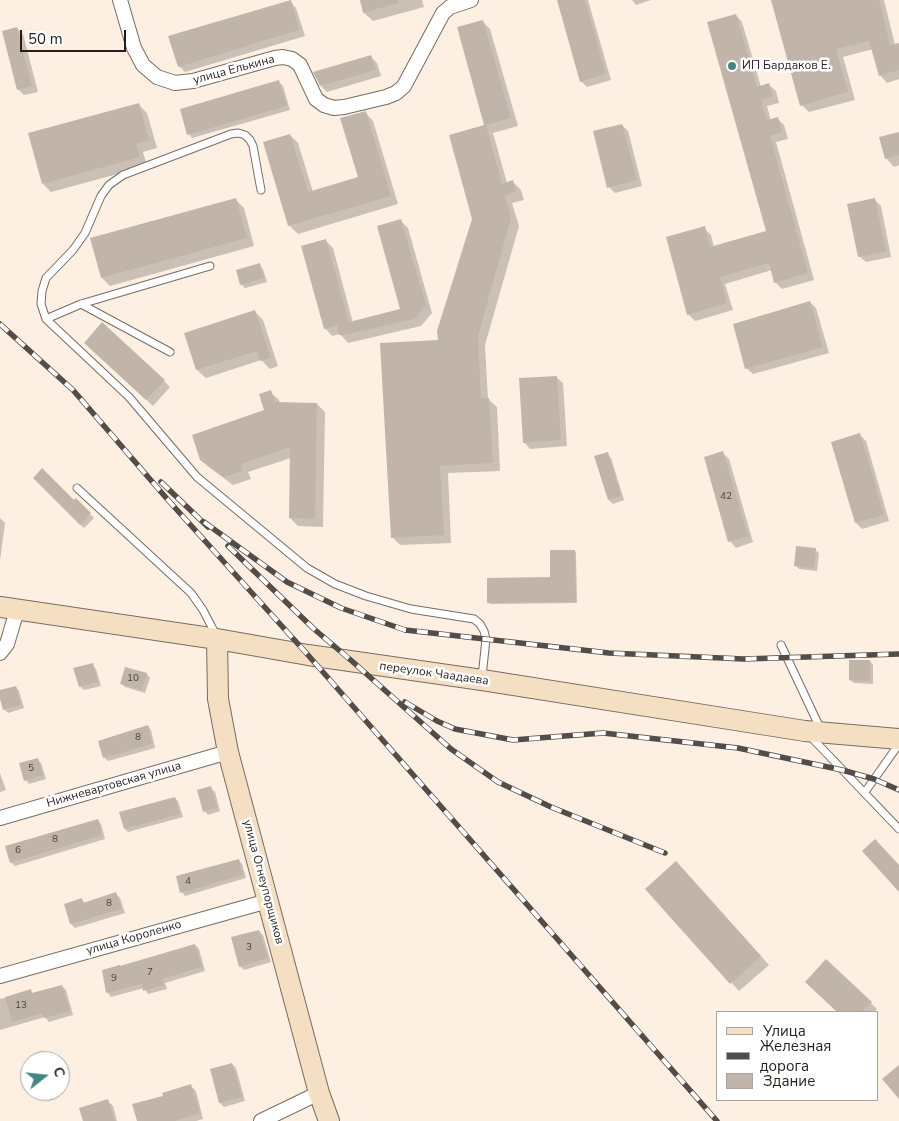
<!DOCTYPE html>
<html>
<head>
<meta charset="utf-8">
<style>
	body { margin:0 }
	#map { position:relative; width:899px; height:1121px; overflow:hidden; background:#fdf0e3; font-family:"Nunito Sans",sans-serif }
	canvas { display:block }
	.legend { position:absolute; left:716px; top:1011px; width:162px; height:90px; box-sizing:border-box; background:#fff; border:1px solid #a7a5a4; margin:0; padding:6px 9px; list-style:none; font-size:15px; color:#241f1b }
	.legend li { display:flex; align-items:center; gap:10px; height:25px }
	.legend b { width:25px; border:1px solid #a7a5a4 }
	.north { position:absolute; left:20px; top:1051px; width:50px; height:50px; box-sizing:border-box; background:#fff; border:1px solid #a7a5a4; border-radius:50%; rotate:74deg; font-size:14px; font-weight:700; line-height:20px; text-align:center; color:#241f1b }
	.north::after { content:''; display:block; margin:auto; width:18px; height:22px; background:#408783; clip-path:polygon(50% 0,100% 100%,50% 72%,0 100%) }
	.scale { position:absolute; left:20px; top:30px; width:106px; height:22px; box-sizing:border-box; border:2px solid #241f1b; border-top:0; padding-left:6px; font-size:15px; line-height:18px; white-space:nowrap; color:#241f1b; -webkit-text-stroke:4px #fff; paint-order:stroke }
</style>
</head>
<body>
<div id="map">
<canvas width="899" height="1121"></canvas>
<ul class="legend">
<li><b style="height:6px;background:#f5dfc3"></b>Улица</li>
<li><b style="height:6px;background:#544d47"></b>Железная дорога</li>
<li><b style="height:14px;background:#c1b5a9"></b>Здание</li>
</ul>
<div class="north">С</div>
<div class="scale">50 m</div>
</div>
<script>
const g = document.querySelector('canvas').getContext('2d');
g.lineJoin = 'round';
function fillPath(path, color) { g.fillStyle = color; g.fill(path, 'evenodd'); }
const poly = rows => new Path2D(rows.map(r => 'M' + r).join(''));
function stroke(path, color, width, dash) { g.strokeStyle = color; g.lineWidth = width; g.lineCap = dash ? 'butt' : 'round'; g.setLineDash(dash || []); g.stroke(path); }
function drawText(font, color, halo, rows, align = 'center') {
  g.font = font + ' "Nunito Sans",sans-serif'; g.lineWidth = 5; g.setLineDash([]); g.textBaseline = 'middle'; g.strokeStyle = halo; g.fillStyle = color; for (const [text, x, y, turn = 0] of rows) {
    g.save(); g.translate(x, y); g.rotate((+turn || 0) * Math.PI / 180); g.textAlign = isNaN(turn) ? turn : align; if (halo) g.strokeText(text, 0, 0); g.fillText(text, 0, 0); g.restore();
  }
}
fillPath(poly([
	[361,0,422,0,424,7,373,21,364,13],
	[558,0,588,0,611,80,587,87,581,81],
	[632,0,651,0,636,5],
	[772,0,884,0,895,45,899,44,899,79,887,83,880,75,873,49,843,57,855,100,809,112,802,105],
	[290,1,296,8,305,36,185,72,179,66],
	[736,15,742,22,761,87,769,85,776,91,779,103,767,106,771,121,778,119,784,125,788,139,776,142,814,280,782,289,775,282,772,270,725,284,733,310,695,321,688,314,704,228,711,235,714,247,768,232],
	[482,21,490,29,518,126,493,133,507,183,513,182,521,190,524,200,512,203,519,226,485,345,488,399,497,407,500,471,448,473,451,543,400,545,392,537,439,341,473,219,486,126],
	[17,28,23,34,38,92,24,95,18,89],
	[371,57,377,63,381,76,327,92,321,86],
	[279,82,283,86,290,110,192,138,189,134],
	[139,105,147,113,157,148,143,152,147,166,51,192,43,184],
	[365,112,373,121,398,204,298,234,289,225,290,135,298,143,313,192,359,178],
	[622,125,628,131,642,186,615,193,609,187],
	[899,133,899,165,894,167,886,158],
	[235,199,244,208,254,246,110,286,102,278,91,239],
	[875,200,881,206,891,257,866,262,859,256],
	[401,221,408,228,432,313,421,326,348,343,340,334,332,336,325,328,325,240,333,248,353,323,401,310],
	[259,265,263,269,267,282,245,288,241,284],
	[810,302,816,308,829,353,753,374,746,368],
	[255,312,263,320,278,366,270,369,261,360,206,378,197,370],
	[91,348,164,381,170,387,153,406],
	[556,377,563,383,567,446,530,449,524,442],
	[270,392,279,400,280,403,317,404,325,412,323,527,298,526,290,518,291,458,248,472,251,479,233,485,210,468,201,460,266,411],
	[860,435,866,441,889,521,862,529,856,523],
	[723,453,729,459,753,542,736,548,730,541],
	[607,454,611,458,624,500,613,504,609,500,596,457],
	[34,478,74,501,76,500,94,518,84,528],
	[0,518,5,523,0,561],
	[815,550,819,553,817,571,799,569,795,565],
	[575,551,576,553,577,603,490,604,489,602,552,578],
	[870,661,873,665,873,684,854,683,850,680],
	[92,665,96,669,101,686,84,690,80,686],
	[147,674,150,678,145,693,125,687,121,683],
	[16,687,19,691,24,708,8,713,4,709,0,691],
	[148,726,151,730,155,748,108,761,104,757],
	[37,759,41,763,46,779,29,784,26,780],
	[0,773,6,790,0,792],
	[211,788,215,792,220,811,208,815,205,811],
	[175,798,178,801,183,817,128,832,125,829,120,812],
	[98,820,101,824,105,839,15,866,11,862],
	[238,860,242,864,246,878,185,896,182,892],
	[684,871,769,965,739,991,647,889],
	[116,894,120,898,125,913,75,928,71,924,65,904,82,900,86,904],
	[259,931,263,935,271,962,244,970,240,966],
	[195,945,199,949,205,971,165,983,167,989,148,994,144,988,111,997,108,993,103,971],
	[826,960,877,1009,874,1012,838,1012,806,982],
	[62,986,66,990,73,1015,49,1022,45,1017,0,1030,0,999,30,991,34,994],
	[232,1064,236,1068,245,1101,224,1107,220,1103,211,1070],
	[191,1086,196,1091,203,1119,196,1121,138,1121,164,1097],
	[108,1101,113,1106,117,1121,85,1121]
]), '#0003');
fillPath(poly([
	[291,0,299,30,178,67,168,36],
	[360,0,398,0,398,3,363,13],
	[557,0,585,0,606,74,580,82],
	[771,0,879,0,890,45,899,43,899,70,879,76,869,41,836,49,848,92,800,106],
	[736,14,757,87,769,83,773,96,761,100,767,120,778,117,782,132,770,136,808,273,774,283,769,263,720,277,727,303,687,315,666,237,705,226,710,247,766,231,707,22],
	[483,20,511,118,486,125,502,184,513,180,516,192,505,195,511,218,478,336,481,398,489,398,493,463,440,466,444,535,391,538,380,343,438,340,437,331,472,219,449,135,484,125,457,27],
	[17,27,32,86,17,90,2,31],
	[371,55,376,70,320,86,313,72],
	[279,80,287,106,187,135,180,109],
	[139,103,149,140,136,144,140,157,42,184,28,133],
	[366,111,391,196,288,226,263,142,290,134,308,192,358,177,340,118],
	[622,124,637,180,607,188,593,131],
	[899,132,899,155,885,159,879,137],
	[236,198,247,238,101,278,90,238],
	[875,198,886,251,858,257,847,204],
	[401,219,426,305,414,319,344,335,339,335,337,325,324,329,301,246,326,239,349,322,400,309,377,226],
	[260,263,264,278,240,285,236,270],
	[810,301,823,347,745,369,733,324],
	[255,310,271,358,260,361,257,351,196,370,184,333],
	[102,322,165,380,146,400,84,343],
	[557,376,561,440,523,443,519,378],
	[271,390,275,402,317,403,315,519,289,518,290,447,241,464,243,471,224,477,200,460,192,435,264,410,259,394],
	[860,433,884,515,855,523,831,442],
	[723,451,748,536,728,542,704,457],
	[608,452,621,496,608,500,594,456],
	[42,468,74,500,76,498,91,513,80,525,33,478],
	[796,546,816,548,814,568,794,566],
	[550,550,575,550,576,602,487,603,487,578,550,577],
	[849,660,870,660,870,681,849,680],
	[93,663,98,682,79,687,73,668],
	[125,667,147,673,142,690,120,684],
	[16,686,21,705,3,710,0,699,0,690],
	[148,725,152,744,103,758,98,741],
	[38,758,43,775,24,781,19,763],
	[211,786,217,808,203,812,197,790],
	[175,797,180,814,124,829,119,812],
	[98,819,102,835,10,863,5,846],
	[875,839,899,865,899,892,862,851],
	[239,859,243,875,180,893,176,876],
	[676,861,761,956,730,984,645,889],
	[116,892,122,909,70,924,64,904,82,898,83,903],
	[259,930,268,958,239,967,231,937],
	[195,944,202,967,162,979,164,985,143,991,142,984,106,993,102,970,120,965,120,966],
	[826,959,872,1002,862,1012,837,1012,805,982],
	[62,985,70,1011,44,1018,42,1013,12,1022,5,997,31,989,32,993],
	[232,1063,242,1097,219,1103,210,1069],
	[899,1065,899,1099,882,1079],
	[191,1084,200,1113,175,1121,137,1121,132,1104,163,1096,162,1093],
	[108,1099,115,1121,83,1121,79,1108]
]), '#c1b5a9');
const lane = poly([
	[210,266,81,304,46,319,129,397,197,477,307,568,335,584,366,596,411,609,474,619,480,624,484,631,486,639,482,677],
	[81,304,170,352],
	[46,319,41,304,42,291,46,278,73,250,85,233,101,196,109,185,123,175,231,134,238,133,245,135,250,140,253,146,261,190],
	[77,488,191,593,203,610,216,635],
	[781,645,821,730],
	[811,737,899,829],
	[865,792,899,744]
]);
const street = poly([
	[120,0,134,48,143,65,157,77,175,83,193,81,275,58,283,57,292,59,300,65,316,99,324,105,334,108,344,107,386,97,396,93,404,86,443,13,450,7,471,0],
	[0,653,7,644,17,610],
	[0,818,228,752],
	[0,976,268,901],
	[261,1121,319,1093]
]);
const secondary = poly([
	[0,607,217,639,308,655,482,680,805,731,899,739],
	[217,639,218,699,228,752,319,1093,329,1121]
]);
stroke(lane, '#776c61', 9);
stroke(street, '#776c61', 16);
stroke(secondary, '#776c61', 22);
stroke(lane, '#fff', 7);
stroke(street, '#fff', 14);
stroke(secondary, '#f5dfc3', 20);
const rail = poly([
	[0,324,73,390,168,500,308,655,717,1121],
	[161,482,208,527],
	[204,522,287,582,341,608,405,630,609,653,744,659,899,654],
	[228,546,314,629,353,662,451,749,498,782,551,807,665,853],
	[405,702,437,721,455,729,513,740,603,733,738,748,842,770,874,779,899,790]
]);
stroke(rail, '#544d47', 5.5);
stroke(rail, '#fff', 4, [11]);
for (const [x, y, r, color] of [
	[732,66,5,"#408783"]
]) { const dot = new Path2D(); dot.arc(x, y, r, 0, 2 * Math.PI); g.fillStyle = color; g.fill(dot); stroke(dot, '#fff', 2); }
drawText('10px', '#4b443e', null, [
	["42",726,497],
	["10",133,679],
	["8",138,738],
	["5",31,769],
	["8",55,840],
	["6",18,851],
	["4",188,882],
	["8",109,904],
	["3",249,948],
	["7",150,973],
	["9",114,979],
	["13",21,1006]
]);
drawText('12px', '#241f1b', '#fff', [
	["ИП Бардаков Е.",742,66]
], 'left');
drawText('12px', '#241f1b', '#fff', [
	["улица Елькина",234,70,-15],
	["переулок Чаадаева",434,674,8],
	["Нижневартовская улица",114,785,-16],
	["улица Огнеупорщиков",263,882,75],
	["улица Короленко",134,938,-16]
]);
</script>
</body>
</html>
